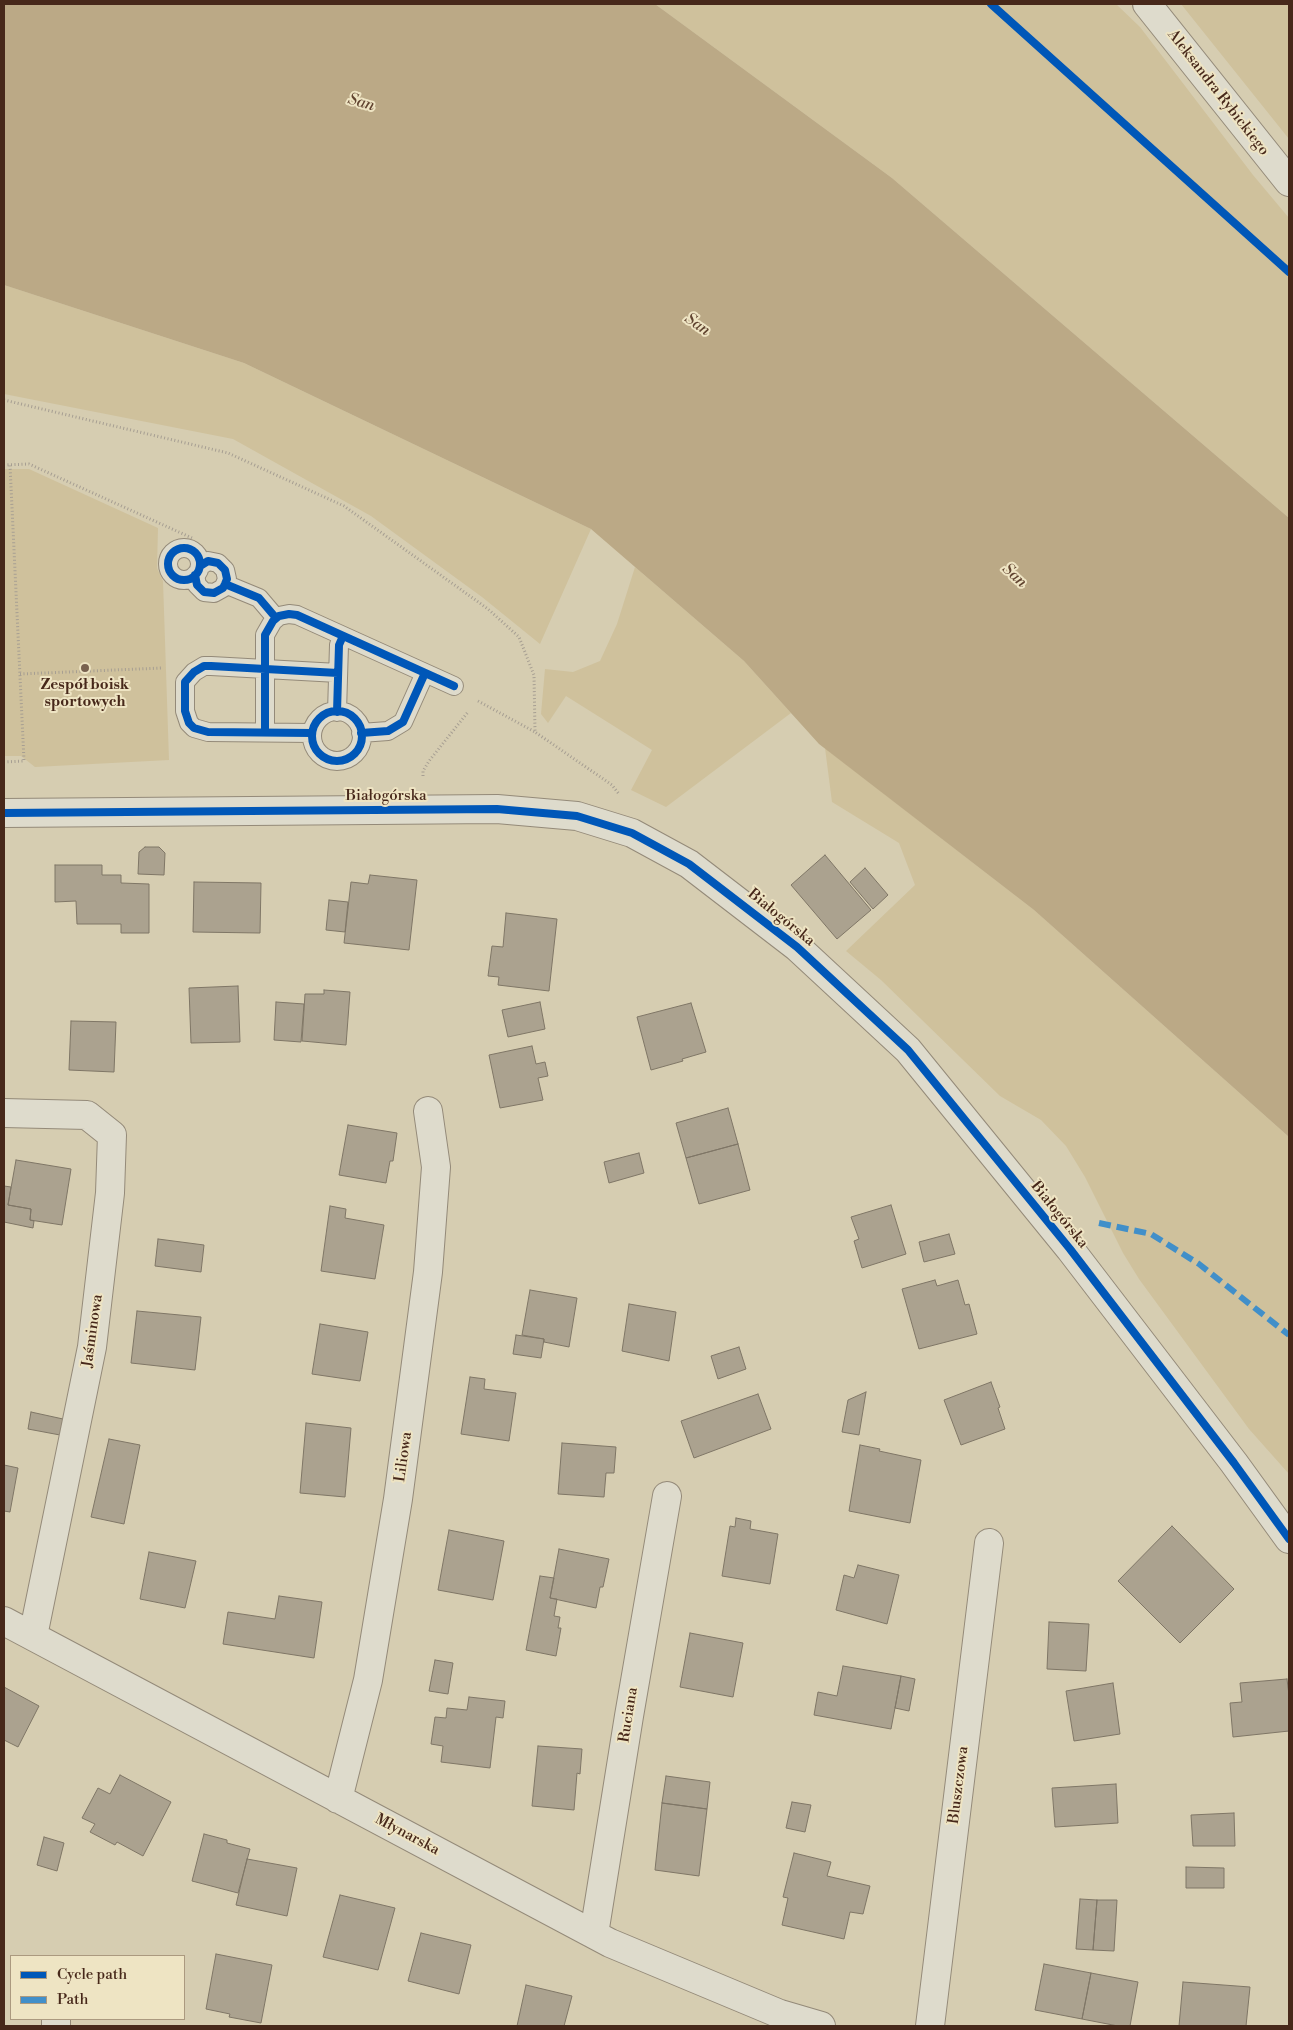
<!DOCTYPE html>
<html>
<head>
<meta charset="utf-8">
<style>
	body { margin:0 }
	#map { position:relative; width:1293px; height:2030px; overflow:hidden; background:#d6cdb1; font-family:"Libre Bodoni",serif }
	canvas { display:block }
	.frame { position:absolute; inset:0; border:5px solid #47281a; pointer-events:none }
	.legend { position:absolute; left:10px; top:1955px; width:175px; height:65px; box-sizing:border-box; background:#eee4c3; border:1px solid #ab997f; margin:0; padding:6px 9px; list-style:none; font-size:15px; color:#47281a }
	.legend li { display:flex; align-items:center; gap:10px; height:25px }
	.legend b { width:25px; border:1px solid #ab997f }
</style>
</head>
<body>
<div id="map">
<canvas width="1293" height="2030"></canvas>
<div class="frame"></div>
<ul class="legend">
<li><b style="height:6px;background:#0057b8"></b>Cycle path</li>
<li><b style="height:6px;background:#418fc9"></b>Path</li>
</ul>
</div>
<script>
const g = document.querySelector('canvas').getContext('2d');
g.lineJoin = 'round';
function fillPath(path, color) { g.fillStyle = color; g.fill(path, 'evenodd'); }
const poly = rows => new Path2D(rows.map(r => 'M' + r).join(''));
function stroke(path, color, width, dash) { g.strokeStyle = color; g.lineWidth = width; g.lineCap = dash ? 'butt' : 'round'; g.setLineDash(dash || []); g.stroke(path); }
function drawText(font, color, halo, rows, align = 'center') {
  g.font = font + ' "Libre Bodoni",serif'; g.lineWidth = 4; g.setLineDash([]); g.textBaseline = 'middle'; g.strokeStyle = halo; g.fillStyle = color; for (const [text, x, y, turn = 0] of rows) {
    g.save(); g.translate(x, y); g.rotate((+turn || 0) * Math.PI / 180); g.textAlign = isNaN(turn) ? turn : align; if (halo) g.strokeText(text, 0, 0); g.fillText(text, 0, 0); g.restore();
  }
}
fillPath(poly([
	[655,4,1116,4,1140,27,1253,175,1289,218,1289,518,892,178],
	[1181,4,1289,4,1289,139],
	[4,285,244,363,591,529,540,644,482,597,371,516,233,439,4,394],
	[4,469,29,469,158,528,157,568,163,581,169,760,35,767,21,756,4,756],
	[635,567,744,661,791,713,666,807,631,790,652,750,566,696,548,723,541,714,545,669,573,672,600,661,617,624],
	[825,748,1034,910,1289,1137,1289,1474,1249,1429,1139,1279,1123,1253,1085,1177,1066,1146,1041,1120,1000,1096,881,980,846,951,915,885,899,843,832,802]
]), '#cfc19c');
fillPath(poly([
	[4,4,655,4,892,178,1289,518,1289,1137,1034,910,819,744,744,661,591,529,244,363,4,285]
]), '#bba986');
const building = poly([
	[145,847,159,847,165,853,164,875,138,874,139,852,145,847],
	[825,855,871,910,837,939,791,885,825,855],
	[55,865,102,865,102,875,121,875,121,883,149,884,149,933,121,933,121,924,77,924,76,901,55,902,55,865],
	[865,868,888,895,873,909,850,882,865,868],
	[370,875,417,880,409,950,344,943,351,882,368,884,370,875],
	[194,882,261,883,260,933,193,932,194,882],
	[329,900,348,902,345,932,326,930,329,900],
	[506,913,557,919,549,991,498,985,499,977,488,976,492,946,503,947,506,913],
	[238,986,240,1042,191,1043,189,988,238,986],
	[324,990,350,992,346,1045,302,1041,305,994,324,994,324,990],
	[276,1002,304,1004,301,1042,274,1040,276,1002],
	[540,1002,545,1029,508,1037,502,1010,540,1002],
	[691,1003,706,1052,682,1059,683,1061,651,1070,637,1017,691,1003],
	[71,1021,116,1022,114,1072,69,1070,71,1021],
	[532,1046,536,1064,545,1062,548,1076,538,1078,543,1100,500,1108,489,1055,532,1046],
	[728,1108,738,1144,686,1158,676,1123,728,1108],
	[348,1125,397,1133,393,1161,390,1161,386,1183,339,1175,348,1125],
	[738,1144,750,1190,699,1204,686,1158,738,1144],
	[639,1153,644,1173,609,1183,604,1162,639,1153],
	[16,1160,71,1169,62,1225,30,1220,31,1209,8,1205,16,1160],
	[4,1186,11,1187,8,1205,31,1209,30,1220,34,1221,33,1228,4,1222,4,1186],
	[891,1205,906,1254,862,1268,854,1241,859,1239,851,1217,891,1205],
	[330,1206,346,1209,345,1218,384,1225,375,1279,321,1271,330,1206],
	[949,1234,955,1254,924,1262,919,1242,949,1234],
	[158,1239,204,1245,201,1272,155,1266,158,1239],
	[935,1280,937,1286,958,1280,965,1305,969,1304,977,1334,919,1349,902,1289,935,1280],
	[530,1290,577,1298,569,1347,544,1342,544,1339,522,1335,530,1290],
	[629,1304,676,1312,669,1361,622,1351,629,1304],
	[137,1311,201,1317,195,1370,131,1363,137,1311],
	[320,1324,368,1332,360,1381,312,1374,320,1324],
	[516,1335,544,1339,541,1358,513,1354,516,1335],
	[739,1347,746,1369,718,1379,711,1356,739,1347],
	[470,1377,485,1379,484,1389,516,1393,509,1441,461,1434,470,1377],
	[991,1382,1000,1407,998,1408,1005,1429,961,1445,944,1400,991,1382],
	[866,1392,859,1435,842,1432,848,1400,866,1392],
	[758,1394,771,1429,694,1458,681,1421,758,1394],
	[31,1412,63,1419,60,1435,28,1429,31,1412],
	[306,1423,351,1428,345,1497,300,1493,306,1423],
	[109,1439,140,1445,124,1524,91,1517,109,1439],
	[562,1443,616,1447,614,1473,606,1473,604,1497,558,1494,562,1443],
	[860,1445,880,1449,879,1451,921,1460,910,1523,849,1511,860,1445],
	[4,1465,18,1468,10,1512,4,1511,4,1465],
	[736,1518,751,1521,750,1529,778,1534,770,1584,722,1576,730,1526,735,1527,736,1518],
	[1172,1526,1234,1589,1180,1643,1118,1581,1172,1526],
	[449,1530,504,1541,493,1600,438,1590,449,1530],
	[559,1549,609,1559,603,1587,600,1587,596,1608,550,1598,559,1549],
	[149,1552,196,1561,185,1608,140,1599,149,1552],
	[858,1565,899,1575,887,1624,836,1610,844,1575,854,1578,858,1565],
	[540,1576,554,1578,550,1598,557,1599,554,1616,560,1617,558,1628,561,1628,556,1656,526,1650,540,1576],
	[279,1596,322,1602,314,1658,223,1644,228,1612,275,1619,279,1596],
	[1049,1622,1089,1624,1086,1671,1047,1669,1049,1622],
	[690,1633,743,1643,733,1697,680,1687,690,1633],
	[435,1660,453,1663,448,1694,429,1691,435,1660],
	[843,1666,901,1676,891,1729,814,1715,818,1692,837,1696,843,1666],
	[901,1676,915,1679,909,1711,895,1708,901,1676],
	[1287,1679,1289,1695,1289,1731,1233,1737,1230,1703,1242,1702,1240,1683,1287,1679],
	[1113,1683,1120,1734,1074,1741,1066,1691,1113,1683],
	[4,1687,39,1706,18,1747,4,1740,4,1687],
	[469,1697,505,1701,503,1718,496,1717,490,1768,441,1762,443,1746,431,1744,435,1717,446,1718,447,1708,467,1710,469,1697],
	[538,1746,582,1749,580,1774,577,1773,574,1810,532,1806,538,1746],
	[120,1775,171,1802,143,1856,117,1842,115,1845,90,1832,95,1824,82,1818,98,1788,110,1794,120,1775],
	[666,1776,710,1782,707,1809,662,1803,666,1776],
	[1116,1784,1118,1823,1055,1827,1052,1788,1116,1784],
	[792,1802,811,1805,805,1832,786,1828,792,1802],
	[662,1803,707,1809,699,1876,655,1870,662,1803],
	[1234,1813,1235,1846,1193,1846,1191,1815,1234,1813],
	[204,1834,227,1840,227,1843,250,1849,238,1893,192,1881,204,1834],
	[44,1837,64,1843,57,1871,37,1865,44,1837],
	[794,1853,831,1862,827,1876,870,1886,863,1914,850,1912,844,1939,782,1925,788,1898,783,1897,794,1853],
	[247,1859,297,1868,287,1916,236,1905,247,1859],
	[1186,1867,1224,1868,1224,1888,1186,1888,1186,1867],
	[340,1895,395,1908,378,1970,323,1957,340,1895],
	[1080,1899,1097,1900,1093,1950,1076,1949,1080,1899],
	[1097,1900,1117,1900,1114,1951,1093,1950,1097,1900],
	[421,1933,471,1945,459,1994,408,1981,421,1933],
	[216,1954,272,1965,261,2023,229,2017,230,2014,206,2009,216,1954],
	[1044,1964,1091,1973,1082,2019,1035,2010,1044,1964],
	[1091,1973,1138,1982,1130,2026,1118,2026,1082,2019,1091,1973],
	[1183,1982,1250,1987,1246,2026,1179,2026,1183,1982],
	[526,1985,572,1996,564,2026,517,2026,526,1985]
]);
fillPath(building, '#aba28f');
stroke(building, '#7f7666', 1);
const service = poly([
	'168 564a16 16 0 1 1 32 0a16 16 0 1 1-32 0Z',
	[195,575,197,585,204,592,214,593,223,588,225,584,227,579,225,570,218,563,208,561,200,566],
	[225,584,259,598,276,618],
	'312 736a25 25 0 1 1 50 0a25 25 0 1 1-50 0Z',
	[337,712,339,645,343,636],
	[265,732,265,635,273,621,279,616,289,614,297,615,454,686],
	[312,733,208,732,194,728,189,723,185,711,185,682,194,672,204,666,211,666,338,673],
	[361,733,388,731,403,722,425,673]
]);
const minor = poly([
	[1147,4,1289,182],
	[4,1113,87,1115,112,1135,110,1193,92,1347,33,1636],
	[4,1621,610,1943,780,2014,821,2026],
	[338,1799,368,1680,398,1499,428,1272,436,1167,428,1111],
	[594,1934,629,1716,667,1496],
	[56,2026,56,2020],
	[930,2026,989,1543]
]);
const tertiary = poly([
	[4,813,497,809,577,816,632,833,689,864,797,947,908,1050,1070,1249,1234,1463,1289,1539]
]);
stroke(service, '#948a79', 20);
stroke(minor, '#948a79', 30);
stroke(tertiary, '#948a79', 30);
stroke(poly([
	[4,400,228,453,344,506,488,609,519,637,534,675,535,732,612,785,619,794],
	[4,465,29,464,192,538],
	[20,674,162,668],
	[478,701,535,732],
	[4,762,24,761,10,465],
	[423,776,423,771,429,761,468,712]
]), '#a69e92', 3, [1, 2.5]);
stroke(service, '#dedbcc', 18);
stroke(minor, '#dedbcc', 28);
stroke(tertiary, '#dedbcc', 28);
stroke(poly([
	[1099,1223,1151,1234,1199,1264,1289,1335]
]), '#418fc9', 6, [12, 6]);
stroke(poly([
	[991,4,1289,272],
	'168 564a16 16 0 1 1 32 0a16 16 0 1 1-32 0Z',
	[195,575,197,585,204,592,214,593,223,588,225,584,227,579,225,570,218,563,208,561,200,566],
	[225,584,259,598,276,618],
	'312 736a25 25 0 1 1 50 0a25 25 0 1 1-50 0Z',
	[337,712,339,645,343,636],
	[265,732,265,635,273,621,279,616,289,614,297,615,454,686],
	[312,733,208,732,194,728,189,723,185,711,185,682,194,672,204,666,211,666,338,673],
	[361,733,388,731,403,722,425,673],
	[4,813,497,809,577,816,632,833,689,864,797,947,908,1050,1070,1249,1234,1463,1289,1539]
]), '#0057b8', 8);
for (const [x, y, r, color] of [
	[85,668,5,"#79624f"]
]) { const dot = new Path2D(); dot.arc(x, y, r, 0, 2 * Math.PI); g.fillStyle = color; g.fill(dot); stroke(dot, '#eee4c3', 2); }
drawText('15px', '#47281a', '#eee4c3', [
	["Aleksandra Rybickiego",1218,93,52],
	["Białogórska",386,796],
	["Białogórska",781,918,39],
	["Białogórska",1059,1215,51],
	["Jaśminowa",93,1331,-82],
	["Liliowa",404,1457,-82],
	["Ruciana",629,1715,-81],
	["Bluszczowa",959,1785,-83],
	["Młynarska",407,1835,28]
]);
drawText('bold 15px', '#47281a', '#eee4c3', [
	["Zespół boisk",85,685],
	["sportowych",85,702]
]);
drawText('italic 16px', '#614430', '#eee4c3', [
	["San",361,103,16],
	["San",697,325,35],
	["San",1014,576,42]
]);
</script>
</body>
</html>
